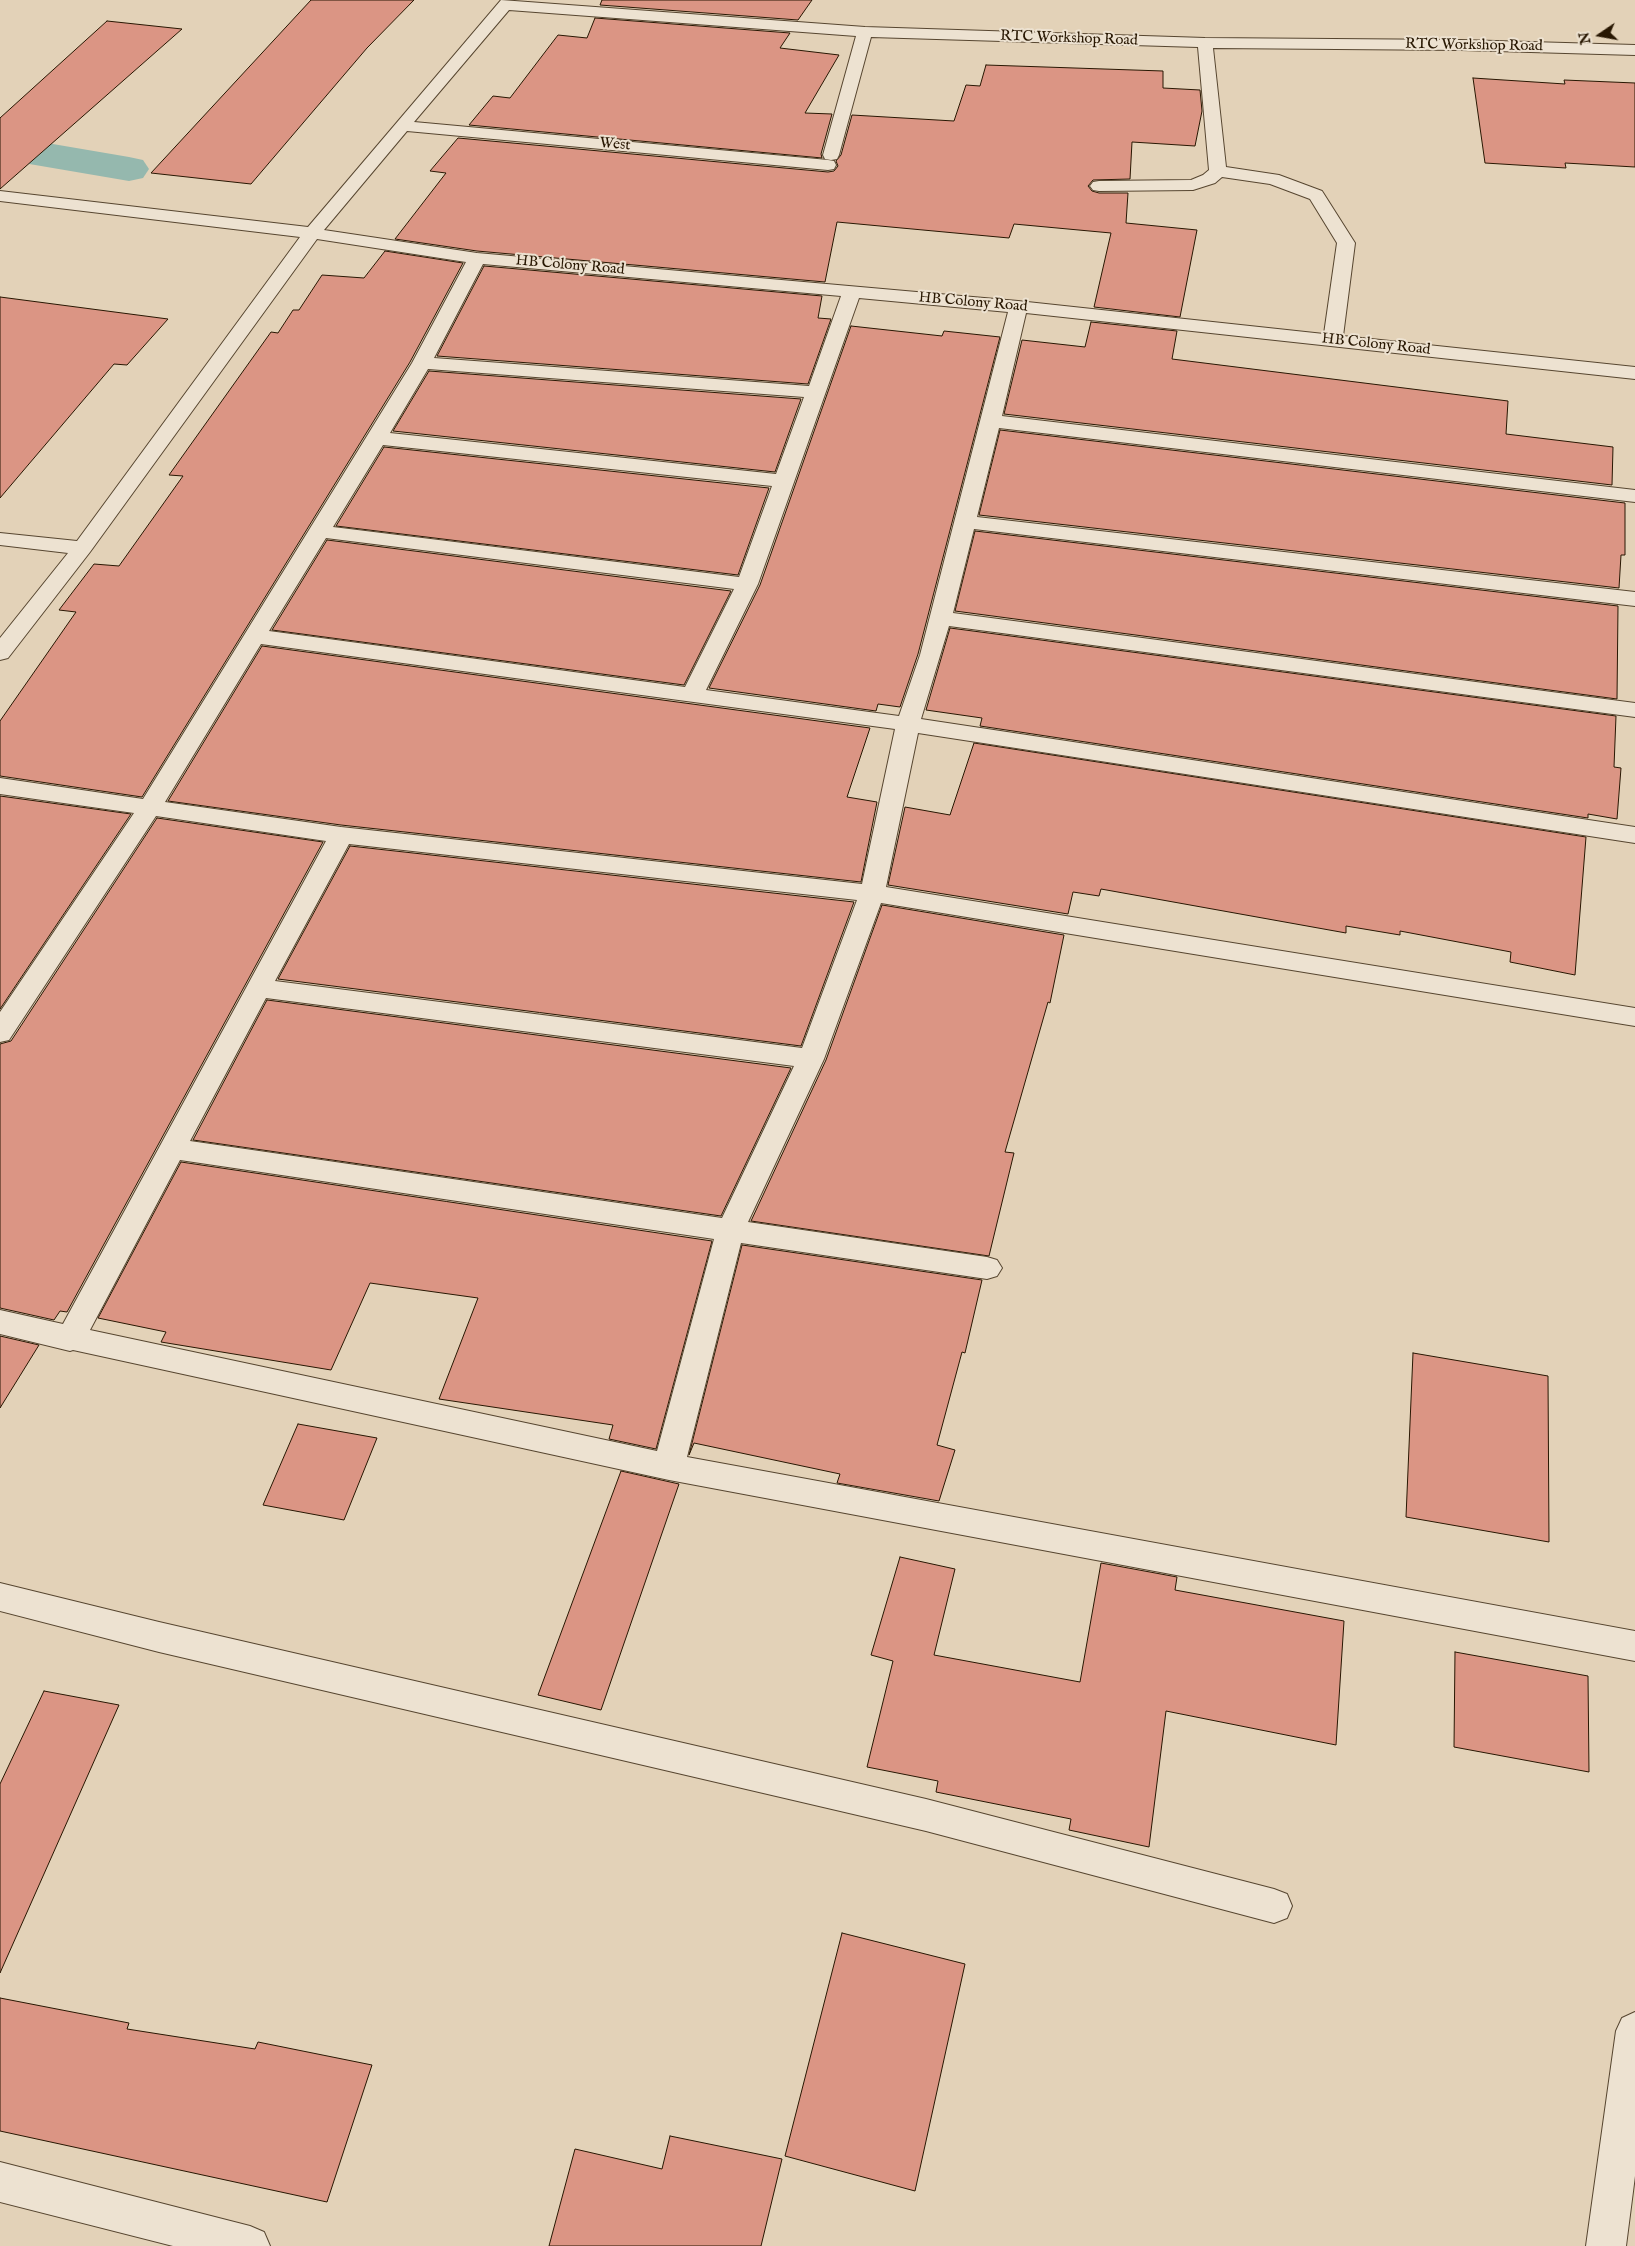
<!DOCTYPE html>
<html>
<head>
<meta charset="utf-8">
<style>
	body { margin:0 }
	#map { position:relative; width:1635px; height:2246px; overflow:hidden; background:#e3d2b8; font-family:"IM FELL English",serif }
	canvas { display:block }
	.north { position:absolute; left:1575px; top:10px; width:50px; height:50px; -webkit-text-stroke:4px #ede2d1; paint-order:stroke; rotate:258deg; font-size:14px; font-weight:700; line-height:20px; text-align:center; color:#281702 }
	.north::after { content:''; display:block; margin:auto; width:18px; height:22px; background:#281702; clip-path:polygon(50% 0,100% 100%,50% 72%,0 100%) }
</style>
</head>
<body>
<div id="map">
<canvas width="1635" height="2246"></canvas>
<div class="north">N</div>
</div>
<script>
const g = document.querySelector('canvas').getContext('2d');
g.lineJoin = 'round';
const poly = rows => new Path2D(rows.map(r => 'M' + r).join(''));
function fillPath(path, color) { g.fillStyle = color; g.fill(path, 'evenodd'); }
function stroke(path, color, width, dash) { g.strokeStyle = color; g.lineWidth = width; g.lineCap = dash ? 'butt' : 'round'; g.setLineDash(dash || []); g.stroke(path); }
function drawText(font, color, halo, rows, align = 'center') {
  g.font = font + ' "IM FELL English",serif'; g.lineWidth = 4; g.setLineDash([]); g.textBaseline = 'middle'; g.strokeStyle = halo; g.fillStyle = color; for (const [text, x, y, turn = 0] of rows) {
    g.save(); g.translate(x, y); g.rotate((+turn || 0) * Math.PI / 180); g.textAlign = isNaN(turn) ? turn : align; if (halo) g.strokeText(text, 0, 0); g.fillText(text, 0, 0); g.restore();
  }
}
fillPath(poly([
	[0,135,129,157,143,160,149,169,143,178,129,181,0,159,0,135]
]), '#95b8ae');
const building = poly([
	[311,0,414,0,367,48,251,184,151,173,311,0],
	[602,0,812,0,798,20,600,5,602,0],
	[595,18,790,33,780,48,839,55,805,113,832,114,821,154,822,158,469,125,493,96,510,98,558,35,587,38,595,18],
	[107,21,182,29,0,189,0,118,107,21],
	[986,65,1163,71,1163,88,1200,90,1202,111,1195,146,1132,142,1130,179,1093,180,1088,186,1092,191,1099,193,1128,193,1126,223,1197,230,1180,317,1094,307,1111,233,1014,224,1009,238,837,222,825,282,477,251,395,239,446,173,430,171,458,138,828,172,834,171,838,166,836,161,841,155,852,115,954,121,966,85,980,86,986,65],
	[1473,78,1565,84,1564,80,1635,83,1635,167,1565,163,1566,168,1485,163,1473,78],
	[385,251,463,263,410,362,142,797,0,776,0,721,76,612,59,610,94,564,119,566,183,476,169,475,271,332,278,333,293,310,299,310,322,275,364,278,385,251],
	[484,266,822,296,818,318,831,319,808,384,437,356,484,266],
	[0,297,168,319,127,365,114,364,0,498,0,297],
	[1091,322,1177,331,1172,359,1508,401,1506,434,1613,447,1612,485,1004,414,1022,340,1085,347,1091,322],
	[851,326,942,336,944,331,1000,337,918,654,900,707,878,704,876,711,709,688,760,585,851,326],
	[429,371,801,399,775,472,393,431,429,371],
	[1000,430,1625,503,1625,555,1621,555,1619,588,979,515,1000,430],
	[384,447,769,488,738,575,336,526,384,447],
	[975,531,1618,606,1617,699,955,611,975,531],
	[327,540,731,591,684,685,272,630,327,540],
	[950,628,1616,716,1614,767,1621,768,1617,819,1588,814,1588,818,980,726,982,718,926,710,950,628],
	[262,646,870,728,847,797,877,802,861,882,341,825,168,801,262,646],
	[974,743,1586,837,1575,975,1510,962,1511,952,1400,931,1400,935,1346,926,1346,933,1101,889,1099,896,1073,892,1068,914,888,885,905,807,950,815,974,743],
	[0,796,131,814,0,1009,0,796],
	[157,818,323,842,67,1312,60,1311,54,1320,0,1308,0,1044,11,1041,157,818],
	[350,846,854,902,801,1046,278,979,350,846],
	[882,905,1064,935,1050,1003,1048,1002,1005,1152,1014,1153,989,1256,751,1221,826,1060,882,905],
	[267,1000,791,1068,721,1216,193,1140,267,1000],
	[181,1162,712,1241,656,1449,609,1439,613,1425,439,1399,478,1298,370,1283,331,1370,161,1342,166,1332,98,1318,181,1162],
	[742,1245,982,1280,965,1353,962,1352,937,1445,955,1450,939,1501,837,1483,840,1474,694,1443,689,1455,742,1245],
	[0,1336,39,1345,0,1408,0,1336],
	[1413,1353,1548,1376,1549,1542,1406,1517,1413,1353],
	[298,1424,377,1438,344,1520,263,1505,298,1424],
	[621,1471,679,1484,601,1710,538,1695,621,1471],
	[900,1557,955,1569,934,1655,1080,1682,1101,1563,1177,1577,1175,1590,1344,1621,1336,1745,1166,1711,1149,1847,1069,1830,1071,1819,936,1792,938,1781,867,1767,893,1661,871,1655,900,1557],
	[1455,1652,1588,1676,1589,1772,1454,1747,1455,1652],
	[44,1691,119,1705,0,1973,0,1784,44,1691],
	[842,1933,965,1964,915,2191,785,2156,842,1933],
	[0,1998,129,2023,127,2029,255,2049,258,2042,372,2065,327,2202,0,2131,0,1998],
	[670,2136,782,2159,761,2246,549,2246,575,2149,662,2169,670,2136]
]);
fillPath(building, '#db9584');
stroke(building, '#281702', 1);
const minor = poly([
	[501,0,865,27,1205,38,1461,40,1635,45,1635,55,1461,50,1213,48,1226,167,1279,175,1322,191,1355,243,1343,336,1635,367,1635,379,1026,313,1002,416,1635,490,1635,502,999,428,977,517,1635,592,1635,606,974,529,953,613,1635,703,1635,717,949,626,921,719,1635,827,1635,843,918,733,886,887,1635,1008,1635,1026,881,903,824,1059,748,1222,987,1257,997,1260,1002,1268,997,1276,987,1279,741,1243,687,1457,1635,1631,1635,1661,669,1480,73,1350,70,1351,0,1334,0,1310,63,1324,326,841,156,816,9,1040,0,1042,0,1012,134,813,0,794,0,778,143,799,412,363,466,262,317,239,90,552,8,658,0,660,0,638,68,553,0,545,0,533,77,541,300,237,0,201,0,191,308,227,501,0],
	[509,10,856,36,823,155,825,159,831,160,837,159,839,155,871,37,1198,47,1209,170,1203,175,1191,180,1099,181,1093,182,1090,186,1093,190,1099,191,1193,190,1215,183,1222,177,1270,184,1310,199,1337,243,1324,334,1018,301,477,253,324,230,407,131,828,170,834,169,836,165,834,161,828,160,414,122,509,10],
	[483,264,841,296,809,386,434,358,483,264],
	[859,298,1008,312,920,655,899,716,706,690,758,584,859,298],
	[428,369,804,397,776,474,390,433,428,369],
	[383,445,772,486,739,577,333,527,383,445],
	[326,538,734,589,685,687,269,631,326,538],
	[261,644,895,729,862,884,341,827,165,802,261,644],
	[349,844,857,900,802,1048,275,981,349,844],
	[266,998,794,1066,722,1218,190,1141,266,998],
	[180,1160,714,1239,657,1451,90,1330,180,1160],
	[0,1583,159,1622,926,1799,1274,1889,1287,1894,1292,1906,1287,1918,1274,1923,926,1831,159,1652,0,1611,0,1583],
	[1635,2012,1635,2176,1626,2246,1586,2246,1616,2031,1622,2018,1635,2012],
	[0,2162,250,2226,264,2232,270,2246,173,2246,0,2202,0,2162]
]);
stroke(minor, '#574630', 2);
fillPath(minor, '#ede2d1');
drawText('15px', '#281702', '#ede2d1', [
	["RTC Workshop Road",1069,39,2],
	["RTC Workshop Road",1474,46,1],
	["West",615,145,5],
	["HB Colony Road",570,266,5],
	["HB Colony Road",973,303,5],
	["HB Colony Road",1376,345,6]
]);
</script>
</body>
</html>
